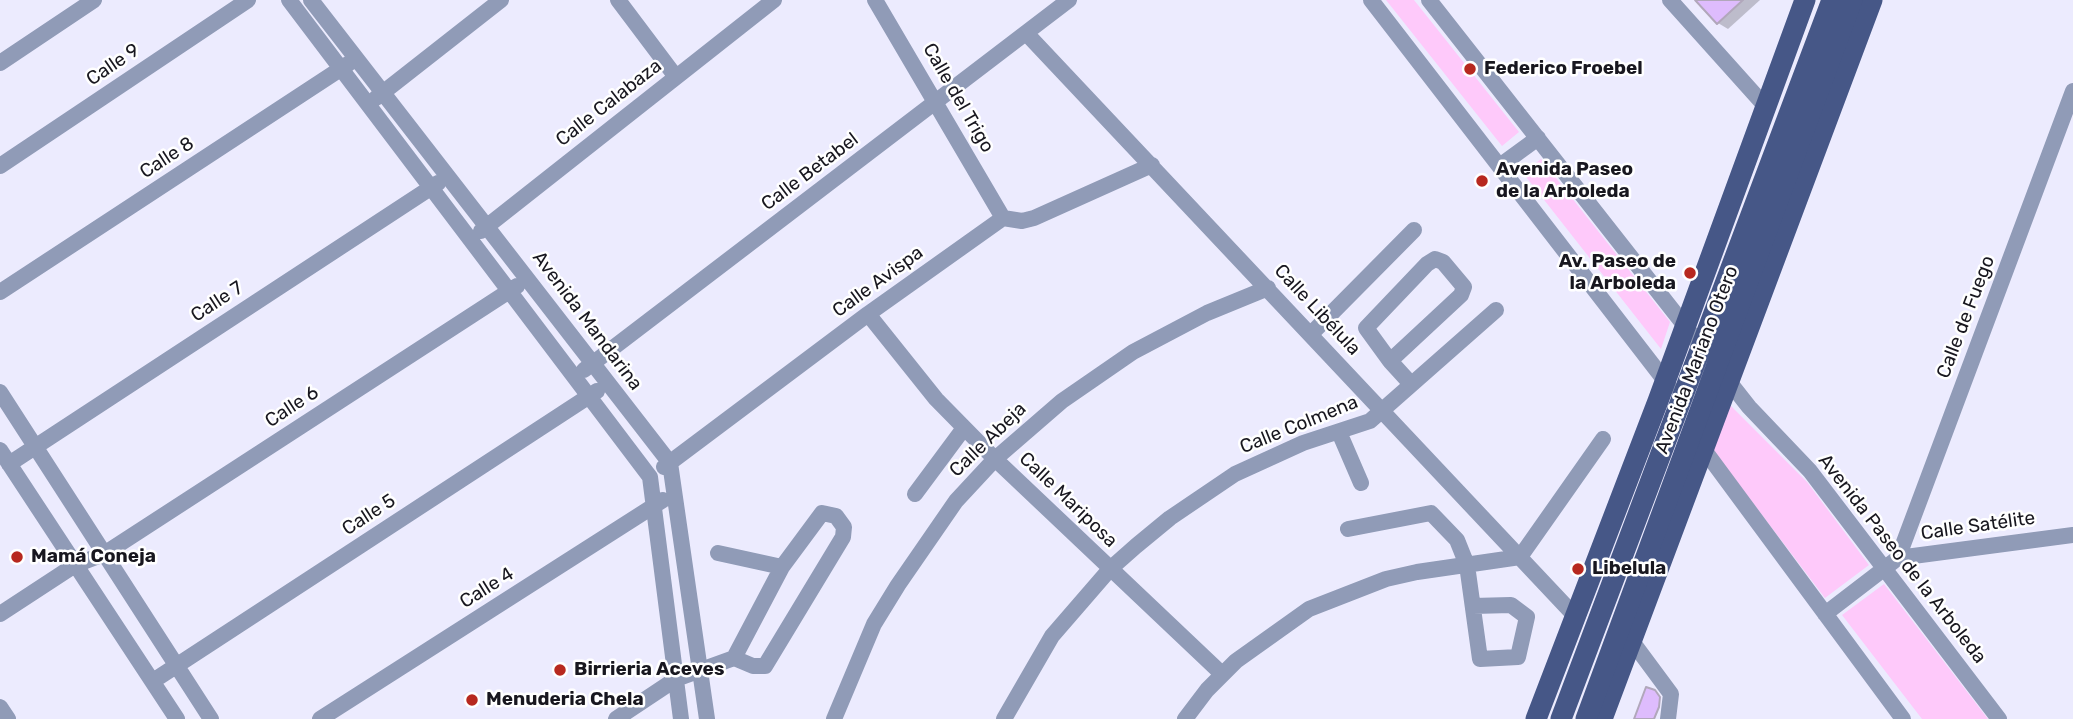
<!DOCTYPE html>
<html>
<head>
<meta charset="utf-8">
<style>
	body { margin:0 }
	canvas { display:block; background:#ecebfe }
</style>
</head>
<body>
<canvas width="2073" height="719"></canvas>
<script>
const g = document.querySelector('canvas').getContext('2d');
g.lineJoin = 'round';
function fillPath(path, color) { g.fillStyle = color; g.fill(path, 'evenodd'); }
const poly = rows => new Path2D(rows.map(r => 'M' + r).join(''));
function stroke(path, color, width, dash) { g.strokeStyle = color; g.lineWidth = width; g.lineCap = dash ? 'butt' : 'round'; g.setLineDash(dash || []); g.stroke(path); }
function drawText(font, color, halo, rows, align = 'center') {
  g.font = font + ' Rubik,sans-serif'; g.lineWidth = 5; g.setLineDash([]); g.textBaseline = 'middle'; g.strokeStyle = halo; g.fillStyle = color; for (const [text, x, y, turn = 0] of rows) {
    g.save(); g.translate(x, y); g.rotate((+turn || 0) * Math.PI / 180); g.textAlign = isNaN(turn) ? turn : align; if (halo) g.strokeText(text, 0, 0); g.fillText(text, 0, 0); g.restore();
  }
}
fillPath(poly([
	[1386,0,1414,0,1519,132,1502,146],
	[1541,159,1670,322,1661,349,1523,173],
	[1728,403,1807,482,1869,565,1825,598,1712,449],
	[1884,584,1988,719,1922,719,1842,615]
]), '#fec9fa');
fillPath(poly([
	[1697,0,1760,0,1728,29,1718,23]
]), '#0003');
const building = poly([
	[1695,0,1743,0,1717,24,1695,0],
	[1646,687,1655,690,1660,697,1659,707,1654,719,1634,719,1646,687]
]);
fillPath(building, '#debcfd');
stroke(building, '#b1a7bb', 2);
stroke(poly([
	[289,0,650,477,681,719],
	[311,0,670,463,707,719],
	[618,0,676,77],
	[875,0,1003,218],
	[1371,0,1669,386],
	[1429,0,1707,354],
	[1670,0,1766,107],
	[1026,33,1576,617],
	[0,63,94,0],
	[376,98,501,0],
	[1501,165,1538,138],
	[0,166,248,0],
	[481,231,774,0],
	[0,292,348,64],
	[868,314,936,399,995,459,1222,674],
	[1311,334,1414,230],
	[1390,361,1461,295,1464,287,1443,262,1435,259,1427,264,1366,328,1390,361,1411,384],
	[584,370,1069,0],
	[1723,374,1749,407,1810,471,1999,719],
	[0,392,211,719],
	[1339,432,1361,483],
	[1699,443,1903,719],
	[0,450,177,719],
	[9,464,438,183],
	[664,467,868,314,1003,218,1022,221,1034,218,1152,165],
	[915,494,964,428],
	[1348,529,1431,513,1457,540,1467,565,1480,659,1518,657,1527,617,1511,605,1473,606],
	[1898,558,2073,91],
	[0,614,75,565,104,554,517,286],
	[1825,614,1898,558,2073,535],
	[1631,640,1671,694,1668,719],
	[734,658,782,567],
	[153,681,597,391],
	[0,707,8,719],
	[320,719,663,500],
	[616,719,676,679,734,658,753,666,765,666,843,537,844,527,836,516,822,513,782,567,718,553],
	[834,719,874,624,898,585,956,501,995,459,1062,401,1133,352,1207,313,1268,288],
	[1004,719,1052,636,1110,569,1136,546,1170,518,1235,474,1303,443,1370,421,1496,310],
	[1185,719,1207,690,1236,661,1309,609,1386,579,1417,572,1520,557,1603,439]
]), '#909bb7', 16);
stroke(poly([
	[1536,719,1658,401,1805,0],
	[1602,719,1872,0]
]), '#465787', 21);
stroke(poly([
	[1561,719,1832,0],
	[1586,719,1852,0]
]), '#465787', 21);
for (const [x, y, r, color] of [
	[1470,69,7,"#b7281f"],
	[1482,181,7,"#b7281f"],
	[1690,273,7,"#b7281f"],
	[17,557,7,"#b7281f"],
	[1578,569,7,"#b7281f"],
	[560,670,7,"#b7281f"],
	[472,700,7,"#b7281f"]
]) { const dot = new Path2D(); dot.arc(x, y, r, 0, 2 * Math.PI); g.fillStyle = color; g.fill(dot); stroke(dot, '#fff', 2.5); }
drawText('19px', '#18171f', '#fff', [
	["Calle 9",113,65,-34],
	["Calle del Trigo",958,98,60],
	["Calle Calabaza",609,103,-38],
	["Calle 8",167,158,-33],
	["Calle Betabel",810,172,-37],
	["Calle Avispa",878,282,-36],
	["Calle 7",217,302,-33],
	["Calle Libélula",1317,310,47],
	["Calle de Fuego",1966,317,-69],
	["Avenida Mandarina",587,321,53],
	["Avenida Mariano Otero",1697,360,-69],
	["Calle 6",292,407,-33],
	["Calle Colmena",1299,425,-22],
	["Calle Abeja",988,440,-44],
	["Calle Mariposa",1068,500,44],
	["Calle 5",369,515,-33],
	["Calle Satélite",1978,526,-8],
	["Avenida Paseo de la Arboleda",1902,559,52],
	["Calle 4",487,588,-32]
]);
drawText('bold 19px', '#18171f', '#fff', [
	["Federico Froebel",1484,69],
	["Avenida Paseo",1496,170],
	["de la Arboleda",1496,192],
	["Av. Paseo de",1676,262,"right"],
	["la Arboleda",1676,284,"right"],
	["Mamá Coneja",31,557],
	["Libelula",1592,569],
	["Birrieria Aceves",574,670],
	["Menuderia Chela",486,700]
], 'left');
</script>
</body>
</html>
